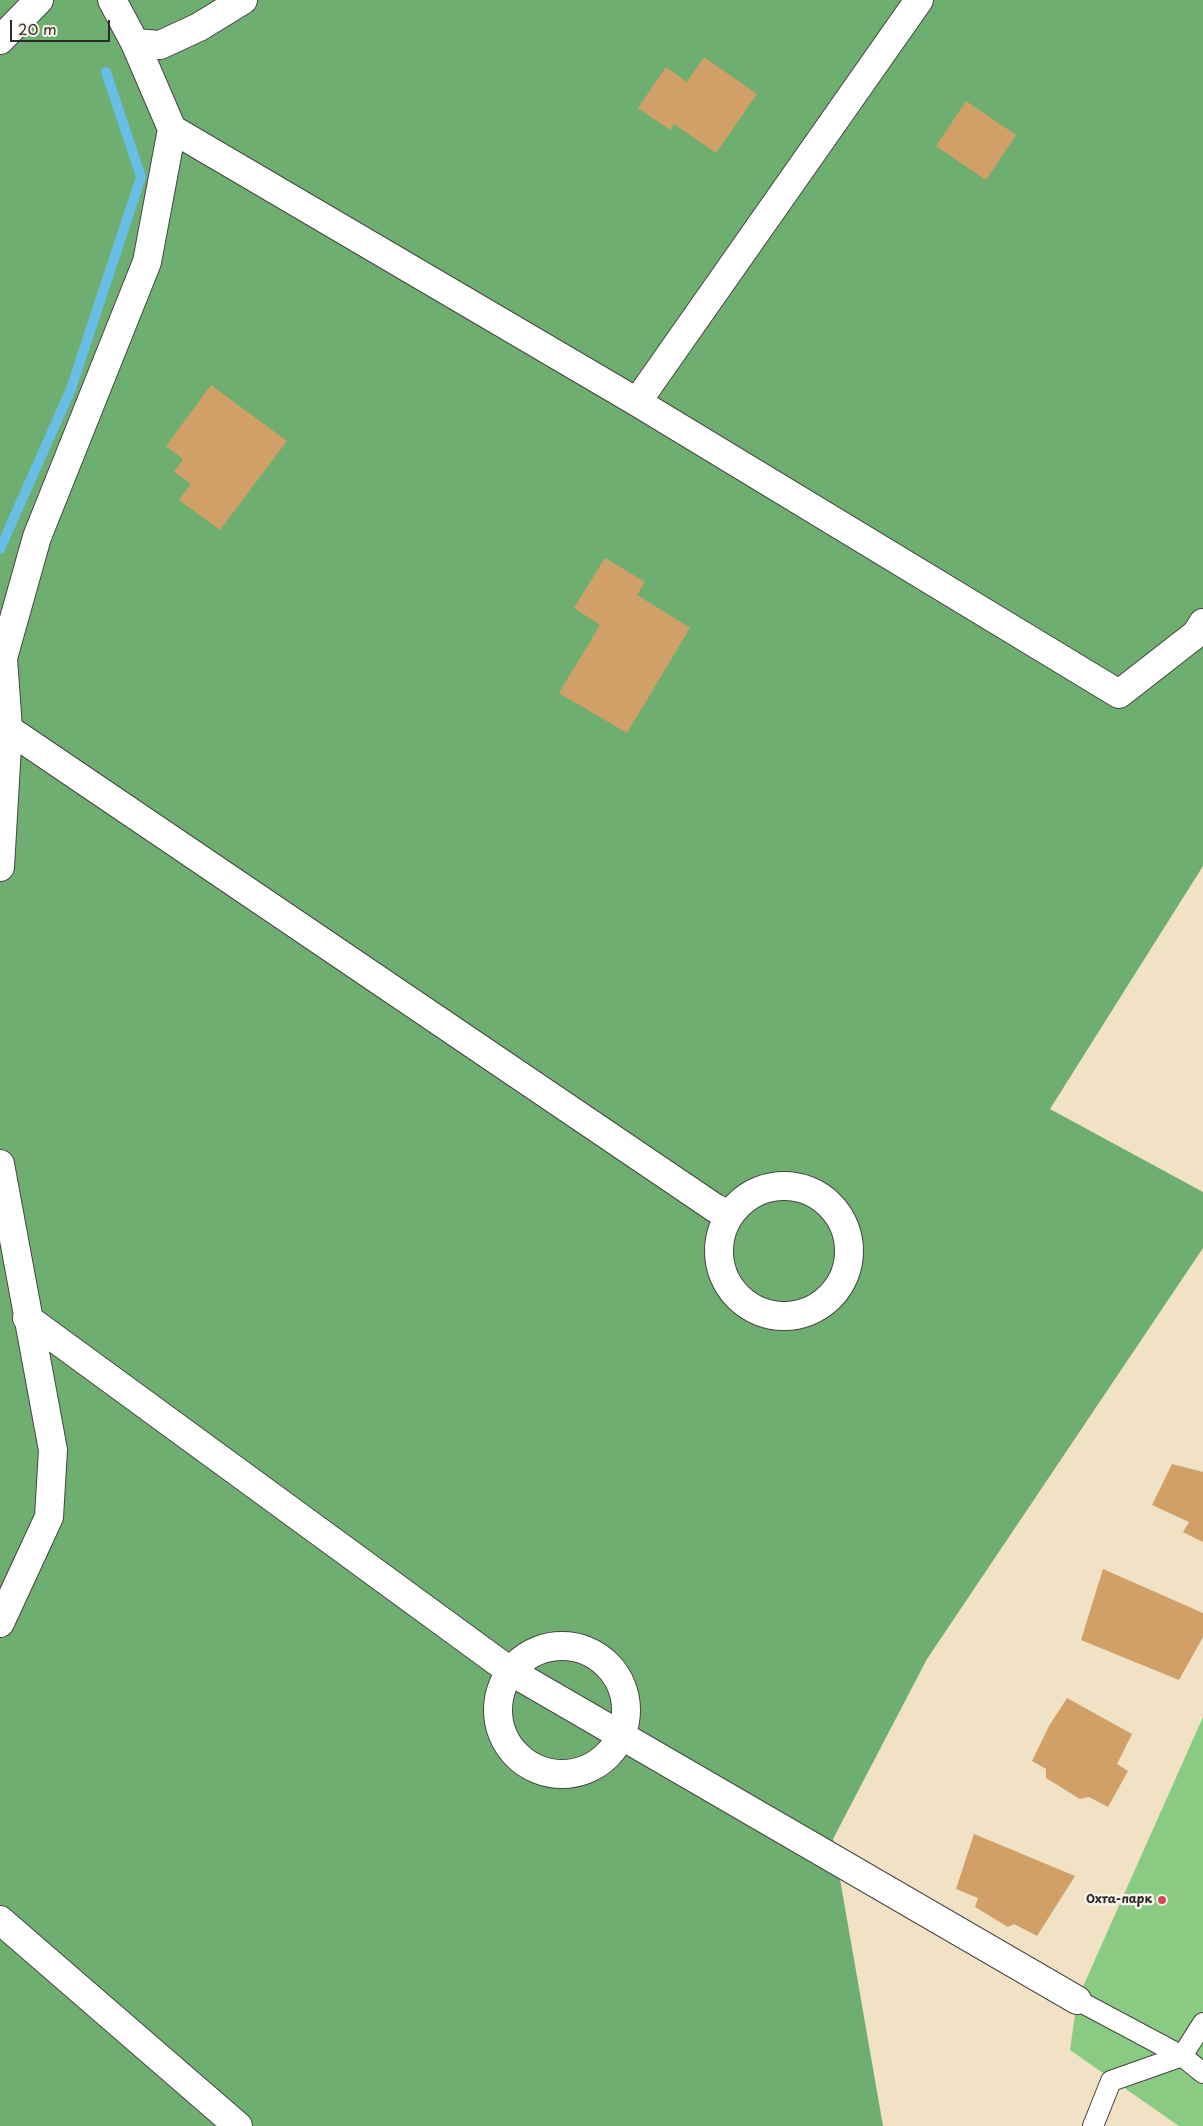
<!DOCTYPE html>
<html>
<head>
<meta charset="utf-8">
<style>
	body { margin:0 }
	#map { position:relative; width:1203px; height:2126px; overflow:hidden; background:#f1e1c5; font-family:"Playpen Sans",sans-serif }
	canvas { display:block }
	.scale { position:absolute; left:10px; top:20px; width:100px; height:22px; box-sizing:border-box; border:2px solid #2b2b2b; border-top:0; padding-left:6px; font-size:15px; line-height:18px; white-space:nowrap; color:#2b2b2b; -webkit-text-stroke:4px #f7f3e8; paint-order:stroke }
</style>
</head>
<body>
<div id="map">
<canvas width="1203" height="2126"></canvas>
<div class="scale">20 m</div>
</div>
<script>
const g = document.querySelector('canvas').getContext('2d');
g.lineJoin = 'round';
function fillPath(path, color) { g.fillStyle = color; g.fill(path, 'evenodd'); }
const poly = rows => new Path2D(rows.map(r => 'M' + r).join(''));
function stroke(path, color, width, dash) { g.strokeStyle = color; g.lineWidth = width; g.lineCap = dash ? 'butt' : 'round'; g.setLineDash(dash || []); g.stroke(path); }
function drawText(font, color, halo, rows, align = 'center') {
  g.font = font + ' "Playpen Sans",sans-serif'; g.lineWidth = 5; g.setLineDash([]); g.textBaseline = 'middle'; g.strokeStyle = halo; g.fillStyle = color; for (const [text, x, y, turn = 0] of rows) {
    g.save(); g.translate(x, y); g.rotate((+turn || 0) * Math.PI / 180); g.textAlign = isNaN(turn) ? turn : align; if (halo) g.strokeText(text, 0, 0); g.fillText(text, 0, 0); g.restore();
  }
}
fillPath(poly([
	[1203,1717,1203,2126,1179,2126,1070,2050,1077,2000]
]), '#89cb83');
fillPath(poly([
	[0,0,1203,0,1203,866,1050,1109,1203,1192,1203,1248,927,1659,833,1839,883,2126,0,2126]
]), '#6eaf71');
stroke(poly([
	[0,549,71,389,141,177,106,72]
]), '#68bee5', 10);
fillPath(poly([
	[704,57,757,94,716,153,674,124,670,130,638,108,666,67,687,82],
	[966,101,1016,135,986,180,936,146],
	[211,385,287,441,220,530,179,500,191,484,174,472,183,459,166,446],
	[605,558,645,582,637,595,690,628,627,733,559,693,600,625,574,608],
	[1172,1464,1203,1472,1203,1542,1183,1532,1189,1522,1152,1505],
	[1103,1569,1203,1613,1203,1637,1179,1680,1081,1640],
	[1067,1698,1132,1734,1117,1764,1128,1771,1108,1807,1089,1797,1080,1799,1046,1778,1046,1769,1032,1761,1049,1726],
	[974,1834,1075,1876,1037,1936,1014,1924,1008,1927,975,1907,978,1898,956,1889]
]), '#d0a068');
const lane = poly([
	[1077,2000,1182,2056],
	[1203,2023,1182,2056,1203,2073],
	[1093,2126,1111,2081,1182,2056]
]);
const street = poly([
	[0,40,39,0],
	[135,43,160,45,199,27,243,0],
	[172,129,637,402,1119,694,1196,634,1203,623],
	[637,402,919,0],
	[8,729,715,1208,728,1214],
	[0,867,8,729,3,658,37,537,147,262,172,129,135,43,112,0],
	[0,1164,53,1450,49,1517,0,1623],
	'719 1251a65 65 0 1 1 130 0a65 65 0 1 1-130 0Z',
	[27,1318,510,1671,1077,2000],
	'498 1710a64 64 0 1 1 128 0a64 64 0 1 1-128 0Z',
	[0,1920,238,2126]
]);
stroke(lane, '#494642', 22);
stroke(street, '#494642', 30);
stroke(lane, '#fff', 20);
stroke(street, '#fff', 28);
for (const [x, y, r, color] of [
	[1162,1900,5,"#d1495b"]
]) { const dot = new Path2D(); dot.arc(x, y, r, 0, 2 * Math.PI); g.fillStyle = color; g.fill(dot); stroke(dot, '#f7f3e8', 2); }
drawText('bold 12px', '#2b2b2b', '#f7f3e8', [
	["Охта-парк",1152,1900]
], 'right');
</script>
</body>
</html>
